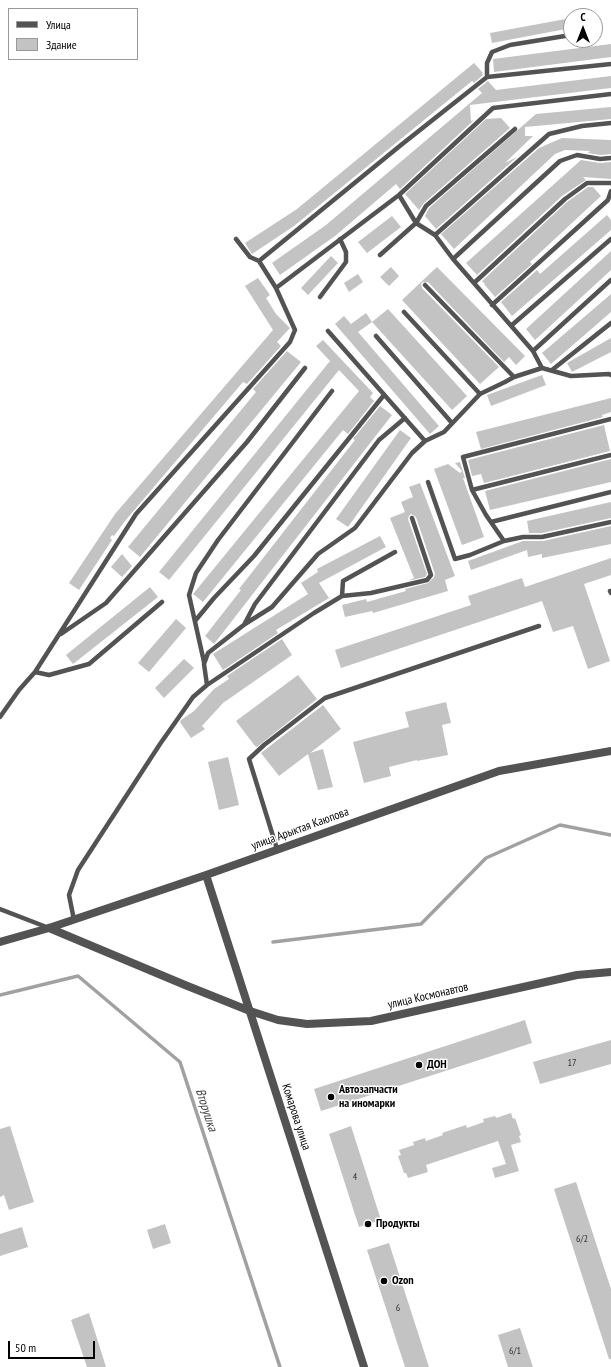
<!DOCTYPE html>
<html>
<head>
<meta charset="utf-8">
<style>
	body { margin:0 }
	#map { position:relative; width:611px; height:1367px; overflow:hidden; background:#fff; font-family:"PT Sans Narrow",sans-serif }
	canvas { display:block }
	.legend { position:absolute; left:8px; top:8px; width:130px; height:52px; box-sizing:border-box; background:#fff; border:1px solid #999; margin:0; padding:5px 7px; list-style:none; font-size:12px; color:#000 }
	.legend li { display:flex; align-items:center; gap:8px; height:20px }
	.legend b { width:20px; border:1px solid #999 }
	.north { position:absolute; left:563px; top:8px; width:40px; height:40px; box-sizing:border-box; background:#fff; border:1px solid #999; border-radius:50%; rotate:0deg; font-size:11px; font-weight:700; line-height:16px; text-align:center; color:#000 }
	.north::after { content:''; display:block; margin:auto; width:14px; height:18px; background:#000; clip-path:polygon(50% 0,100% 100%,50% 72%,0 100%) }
	.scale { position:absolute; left:8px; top:1341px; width:87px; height:18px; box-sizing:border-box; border:2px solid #000; border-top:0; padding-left:5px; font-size:12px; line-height:14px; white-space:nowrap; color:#000; -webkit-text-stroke:3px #fff; paint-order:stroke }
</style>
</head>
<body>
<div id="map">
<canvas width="611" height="1367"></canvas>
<ul class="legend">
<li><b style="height:5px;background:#535353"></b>Улица</li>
<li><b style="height:11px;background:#c3c3c3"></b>Здание</li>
</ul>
<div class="north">С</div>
<div class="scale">50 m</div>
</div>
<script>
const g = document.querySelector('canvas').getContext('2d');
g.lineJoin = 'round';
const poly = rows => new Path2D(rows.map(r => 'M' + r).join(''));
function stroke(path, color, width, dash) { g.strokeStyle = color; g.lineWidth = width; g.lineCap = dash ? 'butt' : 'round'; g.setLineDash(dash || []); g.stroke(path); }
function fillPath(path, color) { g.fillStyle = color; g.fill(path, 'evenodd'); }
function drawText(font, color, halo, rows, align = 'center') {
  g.font = font + ' "PT Sans Narrow",sans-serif'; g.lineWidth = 3; g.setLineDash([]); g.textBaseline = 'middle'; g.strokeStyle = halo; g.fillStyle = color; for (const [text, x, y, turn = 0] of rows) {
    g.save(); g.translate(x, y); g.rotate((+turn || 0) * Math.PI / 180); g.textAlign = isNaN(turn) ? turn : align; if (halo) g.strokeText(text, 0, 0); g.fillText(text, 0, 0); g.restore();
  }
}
stroke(poly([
	[273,942,421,924,486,858,560,825,611,835],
	[0,995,78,976,180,1062,280,1367]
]), '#a1a1a1', 3.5);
fillPath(poly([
	[571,18,571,28,492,43,490,33],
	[611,44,611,57,494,72,493,59],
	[474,63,483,73,482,73,483,75,474,83,472,81,294,226,252,254,245,243,297,209],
	[611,76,611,88,470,105,471,121,474,120,400,189,396,184,335,236,280,275,272,263,326,225,482,93,478,89,488,81,496,90],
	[611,107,611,119,525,127,525,136,533,136,505,163,517,157,436,229,425,216,429,208,536,114],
	[501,118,510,128,424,203,419,210,405,194,486,119],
	[562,138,611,140,611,154,600,155,588,153,590,151,565,150,555,154,454,249,441,234,539,148],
	[581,160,600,163,611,162,611,179,583,177,586,180,562,196,477,275,466,263],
	[588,187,593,187,601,196,530,262,532,264,495,297,484,284,485,284,482,281,567,202],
	[607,215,611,220,611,230,512,316,501,302,537,270,540,274],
	[392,216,401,227,367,253,358,242],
	[611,251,611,270,535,340,526,329],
	[331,256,338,263,308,295,301,288],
	[391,267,399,276,389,286,380,277],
	[437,267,525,356,516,365,509,357,504,362,428,282,423,282,421,284,422,288,499,367,480,384,402,300],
	[358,274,363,282,349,292,344,283],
	[258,278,270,295,266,298,276,314,290,328,277,342,281,346,247,384,243,382,125,521,114,536,112,535,110,538,112,540,79,590,69,583,115,514,273,330,245,286],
	[611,294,611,312,551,364,542,353],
	[388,309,467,396,452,410,372,322],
	[366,313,372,322,358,332,439,426,430,434,335,324,344,316,351,324],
	[611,338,611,352,572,372,567,363],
	[323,340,373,393,370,397,374,401,348,434,343,430,203,602,193,594,359,391,339,370,169,580,159,572,330,361,316,346],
	[287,351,301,362,140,557,128,547,256,392,253,389],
	[542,375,546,385,491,406,487,395],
	[611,398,611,412,602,415,603,417,481,449,476,432],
	[380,406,392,415,214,644,205,636,241,590,239,589,355,440,353,439],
	[604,425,610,451,484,483,481,474,472,476,468,460],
	[400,430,411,438,348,527,336,519],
	[611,459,611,482,490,510,485,491],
	[460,462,465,478,463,478,484,537,462,545,434,469,448,464,460,473,462,471,455,463],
	[420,483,455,576,445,580,448,591,373,613,372,611,345,617,342,605,366,599,367,602,406,591,405,589,428,583,434,577,435,574,416,517,411,514,409,516,408,519,427,574,425,577,408,581,414,578,390,518,405,512,401,502,413,497,409,487],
	[611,502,611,518,542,533,529,533,527,521],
	[611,526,611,544,542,558,542,554,528,557,527,550,471,570,468,561,523,541,543,541],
	[380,536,386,547,319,583,329,598,276,630,278,633,223,670,213,654,308,594,301,583,318,572,317,569],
	[122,554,132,566,122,577,111,567],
	[611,558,611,575,584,584,610,661,588,669,573,626,553,632,542,601,341,668,335,650,471,605,468,596,522,578,525,587],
	[150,587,158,597,73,664,66,655],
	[176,619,186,628,149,672,138,663],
	[282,639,292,655,223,703,202,726,205,729,191,738,180,722,181,720,194,711,214,689,229,679,227,676],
	[184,659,194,668,164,698,155,688],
	[298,675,317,699,257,747,255,746,236,721],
	[446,702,451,723,442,725,448,755,417,761,417,760,389,767,391,776,364,783,353,742,409,727,405,712],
	[323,705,341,729,310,753,323,749,333,787,318,790,308,754,279,776,261,753],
	[228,757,239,805,219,810,208,762],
	[525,1020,532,1043,321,1111,314,1089],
	[611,1040,611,1064,540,1084,533,1062],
	[511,1113,513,1119,515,1118,521,1135,519,1136,521,1142,511,1145,519,1171,495,1178,492,1168,506,1164,498,1141,426,1165,428,1172,408,1178,406,1173,404,1173,398,1156,401,1155,399,1150,414,1145,413,1142,425,1138,426,1141,443,1135,442,1133,466,1125,467,1128,484,1122,483,1119,495,1116,496,1118],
	[10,1126,34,1202,9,1210,4,1195,0,1197,0,1129],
	[351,1126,381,1220,359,1227,329,1134],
	[576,1182,611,1289,611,1359,609,1359,554,1189],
	[165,1224,171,1243,153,1249,147,1230],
	[22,1227,28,1247,0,1256,0,1234],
	[389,1243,429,1367,405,1367,367,1250],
	[89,1313,106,1367,87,1367,71,1320],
	[520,1328,533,1367,508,1367,498,1335]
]), '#c3c3c3');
stroke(poly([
	[487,77,487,63,492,52,510,45,571,35],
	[399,195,416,223,435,235,453,259,533,351,542,368],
	[435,235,549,134,582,126,611,123],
	[236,239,250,257,259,261],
	[380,255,416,223,426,206,515,129],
	[453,259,560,161,577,155,600,159,611,158],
	[474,283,565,199,587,183,611,183],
	[425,285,514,377],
	[276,288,399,195,493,108,611,94],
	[320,297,346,262,346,252,340,239],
	[492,305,608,200,611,191],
	[404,312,480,394],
	[512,325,611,239],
	[328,331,425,441],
	[376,336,452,423],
	[533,351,611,280],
	[552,370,611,323],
	[428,482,455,559,470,555,504,541,523,537,542,537,611,522],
	[472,490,611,455],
	[491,522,611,492],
	[504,541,486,515,472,490,463,457,611,419],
	[610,591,611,593],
	[342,596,343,581,395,552],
	[195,621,214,598,254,556,384,395],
	[245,623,255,604,379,440,405,418],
	[61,634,106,603,247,442,305,368],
	[204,662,189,595,196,573,218,540,332,391],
	[35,672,49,675,89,664,162,602],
	[207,685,204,664,208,653,245,624,272,607,318,554,355,528,412,453,425,441,444,432,480,394,505,382,514,377,542,368,571,376,609,374,611,375],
	[0,717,19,690,35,672,136,514,290,342,295,330,276,288,259,261,401,145,487,77,611,64],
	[277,849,249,759,264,745,325,698,539,626],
	[0,909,49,928],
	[74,920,69,895,78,870,160,744,193,697,207,685,314,613,342,596,371,593,427,580,431,575,412,518]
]), '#535353', 4.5);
stroke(poly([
	[250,1011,278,1020,307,1024,371,1021,577,975,611,972]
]), '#535353', 8);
stroke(poly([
	[206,875,364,1367],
	[49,928,185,985,250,1011],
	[0,942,49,928,206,875,499,771,611,751]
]), '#535353', 8);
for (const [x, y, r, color] of [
	[419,1065,4,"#000"],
	[331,1097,4,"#000"],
	[368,1224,4,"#000"],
	[384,1281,4,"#000"]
]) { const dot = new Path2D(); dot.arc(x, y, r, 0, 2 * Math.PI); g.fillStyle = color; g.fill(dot); stroke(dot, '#fff', 1.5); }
drawText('10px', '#313131', null, [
	["17",572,1063],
	["4",355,1177],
	["6/2",582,1239],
	["6",398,1308],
	["6/1",515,1351]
]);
drawText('12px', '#000', '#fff', [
	["улица Арыктая Каюпова",300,829,-20],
	["улица Космонавтов",428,996,-13],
	["Комарова улица",296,1117,72]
]);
drawText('bold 12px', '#000', '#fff', [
	["ДОН",427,1065],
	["Автозапчасти",339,1090],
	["на иномарки",339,1104],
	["Продукты",376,1224],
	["Ozon",392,1281]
], 'left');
drawText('italic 13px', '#424242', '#fff', [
	["Вторушка",206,1110,72]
]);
</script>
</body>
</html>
